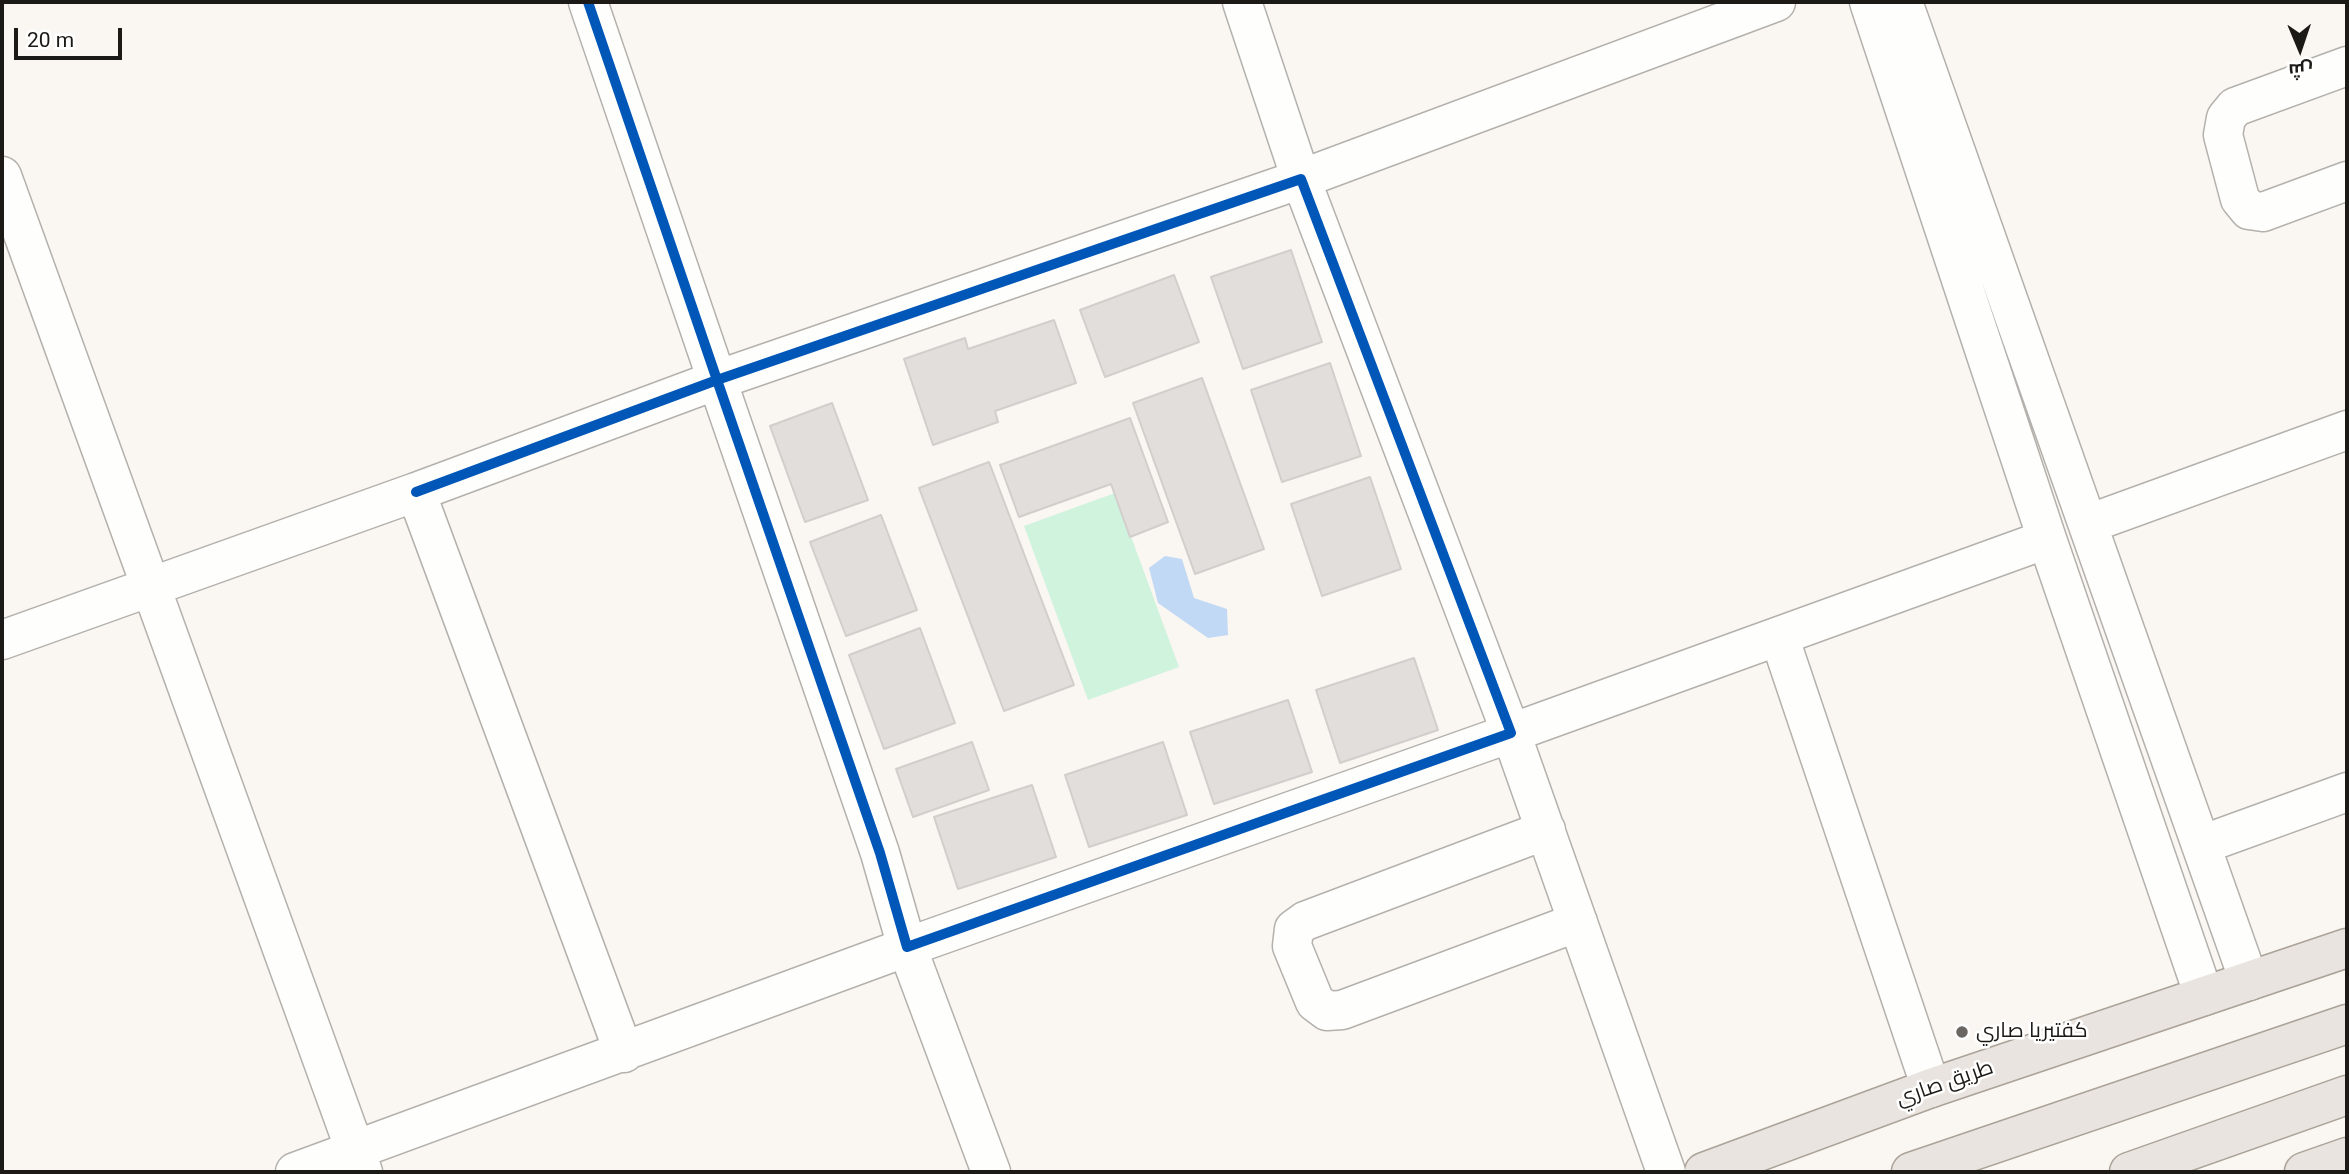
<!DOCTYPE html>
<html>
<head>
<meta charset="utf-8">
<style>
	body { margin:0 }
	#map { position:relative; width:2349px; height:1174px; overflow:hidden; background:#faf6f1; font-family:Roboto,Cairo,sans-serif }
	canvas { display:block }
	.frame { position:absolute; inset:0; border:4px solid #1c1a16; pointer-events:none }
	.north { position:absolute; left:2265px; top:14px; width:70px; height:70px; -webkit-text-stroke:5px #fff; paint-order:stroke; rotate:178deg; font-size:19px; font-weight:700; line-height:28px; text-align:center; color:#1c1a16 }
	.north::after { content:''; display:block; margin:auto; width:24px; height:32px; background:#1c1a16; clip-path:polygon(50% 0,100% 100%,50% 72%,0 100%) }
	.scale { position:absolute; left:14px; top:28px; width:108px; height:32px; box-sizing:border-box; border:4px solid #1c1a16; border-top:0; padding-left:9px; font-size:21px; line-height:24px; white-space:nowrap; color:#1c1a16; -webkit-text-stroke:5px #fff; paint-order:stroke }
</style>
</head>
<body>
<div id="map">
<canvas width="2349" height="1174"></canvas>
<div class="frame"></div>
<div class="north">ش</div>
<div class="scale">20 m</div>
</div>
<script>
const g = document.querySelector('canvas').getContext('2d');
g.lineJoin = 'round';
function fillPath(path, color) { g.fillStyle = color; g.fill(path, 'evenodd'); }
const poly = rows => new Path2D(rows.map(r => 'M' + r).join(''));
function stroke(path, color, width, dash) { g.strokeStyle = color; g.lineWidth = width; g.lineCap = dash ? 'butt' : 'round'; g.setLineDash(dash || []); g.stroke(path); }
function drawText(font, color, halo, rows, align = 'center') {
  g.font = font + ' Roboto,Cairo,sans-serif'; g.lineWidth = 5; g.setLineDash([]); g.textBaseline = 'middle'; g.strokeStyle = halo; g.fillStyle = color; for (const [text, x, y, turn = 0] of rows) {
    g.save(); g.translate(x, y); g.rotate((+turn || 0) * Math.PI / 180); g.textAlign = isNaN(turn) ? turn : align; if (halo) g.strokeText(text, 0, 0); g.fillText(text, 0, 0); g.restore();
  }
}
fillPath(poly([
	[1115,493,1179,667,1088,700,1024,526]
]), '#d0f3de');
fillPath(poly([
	[1165,556,1182,559,1194,598,1227,609,1228,635,1208,638,1158,603,1149,568]
]), '#c1d9f5');
const building = poly([
	[1291,250,1322,342,1243,369,1211,277,1291,250],
	[1174,275,1199,342,1105,377,1080,310,1174,275],
	[1054,320,1076,383,995,411,998,422,933,445,904,359,965,338,968,349,1054,320],
	[1330,363,1361,456,1282,482,1251,390,1330,363],
	[1202,378,1264,549,1195,574,1133,403,1202,378],
	[832,403,868,500,805,522,770,426,832,403],
	[1130,418,1168,522,1130,537,1111,484,1019,517,1000,465,1130,418],
	[989,462,1074,685,1004,711,919,488,989,462],
	[1370,477,1401,569,1322,596,1291,504,1370,477],
	[881,515,917,610,846,636,810,542,881,515],
	[920,628,955,723,884,749,849,655,920,628],
	[1414,658,1438,730,1340,763,1316,690,1414,658],
	[1288,700,1312,772,1214,804,1190,732,1288,700],
	[972,742,989,790,913,817,896,769,972,742],
	[1163,742,1187,815,1089,847,1065,775,1163,742],
	[1032,785,1056,857,958,889,934,817,1032,785]
]);
fillPath(building, '#e2dedb');
stroke(building, '#d2cecc', 2);
const minor = poly([
	[1242,2,1301,179,1776,2],
	[1869,2,2047,539,2204,996],
	[1903,2,2249,981],
	[2347,66,2235,107,2226,118,2223,135,2240,199,2249,210,2263,212,2347,181],
	[2,176,363,1172],
	[416,492,717,380,1301,179,1511,733,907,947,880,853,717,380,588,2],
	[2088,524,2347,430],
	[1779,636,1931,1088],
	[2,640,416,492,624,1053],
	[1546,830,1305,921,1294,929,1292,946,1315,1002,1327,1011,1342,1010,1578,922],
	[2201,845,2347,792],
	[295,1172,907,947,991,1172],
	[1666,1172,1511,733,2047,539]
]);
const major = poly([
	[1704,1172,1931,1088,2347,948],
	[1911,1172,2347,1024],
	[2129,1172,2347,1095],
	[2304,1172,2347,1157]
]);
stroke(minor, '#b4b1ad', 41);
stroke(major, '#aba298', 41);
stroke(minor, '#fefefd', 38);
stroke(major, '#e9e4e0', 38);
stroke(poly([
	[416,492,717,380,1301,179,1511,733,907,947,880,853,717,380,588,2]
]), '#0057b8', 10);
for (const [x, y, r, color] of [
	[1962,1032,7,"#6a6763"]
]) { const dot = new Path2D(); dot.arc(x, y, r, 0, 2 * Math.PI); g.fillStyle = color; g.fill(dot); stroke(dot, '#fff', 2.5); }
drawText('21px', '#1c1a16', '#fff', [
	["كفتيريا صاري",1976,1032]
], 'left');
drawText('21px', '#1c1a16', '#fff', [
	["طريق صاري",1945,1084,-19]
]);
</script>
</body>
</html>
